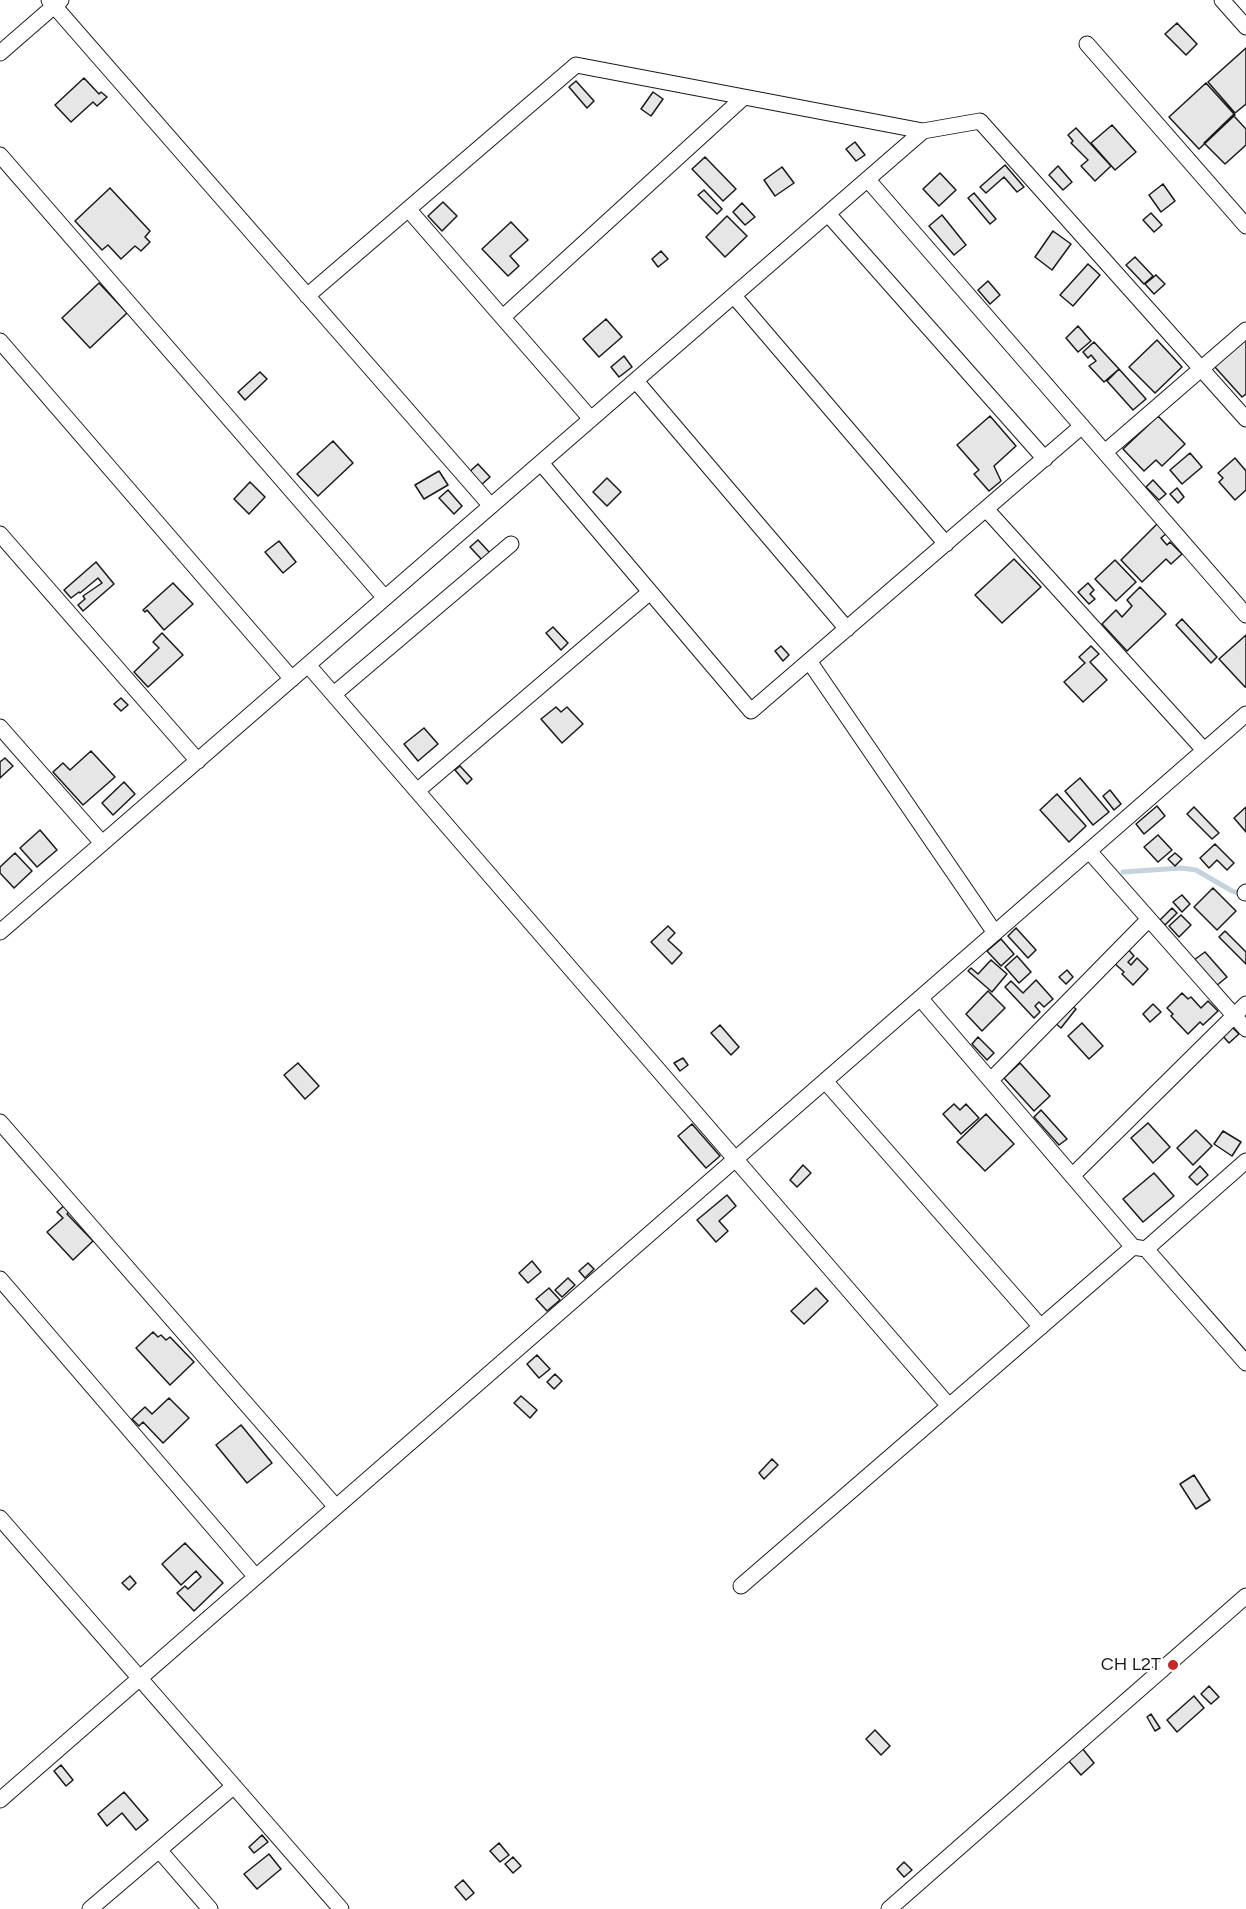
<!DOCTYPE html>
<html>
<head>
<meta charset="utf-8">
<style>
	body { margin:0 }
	canvas { display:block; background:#fff }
</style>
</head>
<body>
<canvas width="1246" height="1909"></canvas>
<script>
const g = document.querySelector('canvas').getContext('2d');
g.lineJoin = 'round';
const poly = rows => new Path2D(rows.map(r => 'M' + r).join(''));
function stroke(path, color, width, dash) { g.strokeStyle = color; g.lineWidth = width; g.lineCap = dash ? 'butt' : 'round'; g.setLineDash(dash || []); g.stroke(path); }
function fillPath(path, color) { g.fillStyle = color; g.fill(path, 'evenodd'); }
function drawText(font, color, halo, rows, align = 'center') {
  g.font = font + ' Figtree,sans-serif'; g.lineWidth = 4.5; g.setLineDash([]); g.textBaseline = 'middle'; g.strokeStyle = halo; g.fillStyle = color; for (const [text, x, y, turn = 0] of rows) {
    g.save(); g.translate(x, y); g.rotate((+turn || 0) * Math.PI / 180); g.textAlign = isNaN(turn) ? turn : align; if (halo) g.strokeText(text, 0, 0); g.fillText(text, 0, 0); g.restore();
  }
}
stroke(poly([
	[1123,872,1181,868,1196,870,1232,891,1243,895]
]), '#c6d2dc', 5);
const building = poly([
	[1177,23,1197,44,1186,55,1165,34,1177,23],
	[1246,48,1246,104,1235,113,1208,82,1246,48],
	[84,78,99,94,101,92,107,97,97,106,93,102,71,122,55,105,84,78],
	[576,81,594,101,587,108,569,87,576,81],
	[1206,83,1235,115,1199,149,1169,117,1206,83],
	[653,92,663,99,651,116,641,109,653,92],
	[1233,115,1246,129,1246,145,1225,164,1204,143,1233,115],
	[1112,125,1136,152,1115,170,1091,143,1112,125],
	[1076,128,1111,166,1095,181,1081,166,1088,160,1071,143,1073,141,1068,135,1076,128],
	[855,142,865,155,856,161,846,149,855,142],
	[705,157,736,189,723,201,692,169,705,157],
	[1005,165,1024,187,1017,192,1004,177,986,193,980,187,1005,165],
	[1058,166,1072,182,1063,190,1049,175,1058,166],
	[782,167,794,183,775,196,764,180,782,167],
	[940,173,956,190,939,206,923,189,940,173],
	[1163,184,1175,201,1161,212,1149,195,1163,184],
	[110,188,150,231,145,237,150,242,141,251,135,246,121,259,108,245,102,250,75,221,110,188],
	[704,190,722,209,717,214,698,195,704,190],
	[974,193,996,219,990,224,968,198,974,193],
	[443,202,457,216,442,231,428,216,443,202],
	[742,203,755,217,745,225,733,212,742,203],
	[1151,213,1162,225,1154,232,1143,220,1151,213],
	[942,215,966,245,954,255,929,226,942,215],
	[727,216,747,236,725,257,706,237,727,216],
	[511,222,528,240,510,256,519,266,508,276,482,249,511,222],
	[1053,231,1071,244,1052,270,1035,257,1053,231],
	[661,251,668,259,658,267,652,259,661,251],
	[1135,257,1153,276,1144,284,1126,265,1135,257],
	[1088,264,1100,275,1073,306,1060,295,1088,264],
	[1156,275,1165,284,1154,294,1145,284,1156,275],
	[988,281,1000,295,990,304,978,290,988,281],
	[99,283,127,313,90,348,62,318,99,283],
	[606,319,622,337,599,357,583,339,606,319],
	[1078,326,1091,341,1078,352,1066,338,1078,326],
	[1246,339,1246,394,1242,397,1214,366,1246,339],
	[1157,340,1182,367,1155,393,1129,367,1157,340],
	[1094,342,1119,369,1104,382,1089,366,1096,361,1091,355,1088,358,1083,352,1094,342],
	[624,356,632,367,619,377,611,367,624,356],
	[1119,369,1146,399,1133,410,1107,381,1119,369],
	[260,372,267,379,245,400,238,392,260,372],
	[990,416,1016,446,994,466,1001,481,989,491,974,474,979,470,957,445,990,416],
	[1158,416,1185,444,1162,466,1156,460,1144,471,1123,449,1158,416],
	[333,441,353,463,318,496,297,474,333,441],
	[1190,453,1202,467,1182,484,1170,470,1190,453],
	[1235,458,1246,471,1246,490,1235,500,1219,482,1223,478,1218,473,1235,458],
	[478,464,490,477,480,486,468,473,478,464],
	[439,471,448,485,424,499,415,485,439,471],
	[607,478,621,492,607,506,593,492,607,478],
	[1153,480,1166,494,1159,500,1146,487,1153,480],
	[250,482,265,497,249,514,234,499,250,482],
	[1177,488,1184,497,1178,503,1170,494,1177,488],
	[448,490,462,506,454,514,439,498,448,490],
	[1158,523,1167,533,1161,538,1167,545,1170,542,1182,554,1171,564,1166,559,1142,582,1121,560,1158,523],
	[478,540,491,554,483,561,470,547,478,540],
	[279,541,296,562,283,573,265,552,279,541],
	[1014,559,1041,587,1002,623,975,595,1014,559],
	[1115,560,1136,582,1116,601,1095,579,1115,560],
	[96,562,114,584,83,611,78,605,85,599,83,596,102,583,98,578,80,593,79,592,71,598,64,590,96,562],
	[173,583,193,604,164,630,147,610,145,612,143,610,173,583],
	[1088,583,1094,590,1090,594,1095,599,1089,604,1078,592,1088,583],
	[1140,587,1166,614,1127,651,1102,624,1116,610,1122,617,1132,606,1127,600,1140,587],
	[1182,619,1217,657,1211,663,1176,625,1182,619],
	[553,627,568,643,561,650,546,633,553,627],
	[162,633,183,655,148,687,134,672,159,648,153,642,162,633],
	[1246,635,1246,687,1245,687,1219,659,1246,635],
	[781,646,789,655,783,661,775,651,781,646],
	[1091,646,1099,654,1090,662,1107,680,1083,702,1064,682,1085,663,1079,657,1091,646],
	[121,698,128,705,121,711,114,704,121,698],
	[556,707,561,712,567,707,583,724,562,743,541,719,556,707],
	[424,728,438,744,418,761,404,744,424,728],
	[91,751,115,777,83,805,53,772,63,763,70,770,91,751],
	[5,758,13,766,0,778,0,762,5,758],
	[460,766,472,779,467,784,455,770,460,766],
	[1080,778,1109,812,1093,825,1065,791,1080,778],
	[124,782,135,794,113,815,102,803,124,782],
	[1110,790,1121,804,1114,810,1103,796,1110,790],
	[1057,794,1086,826,1069,842,1040,810,1057,794],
	[1157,806,1165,816,1144,834,1136,824,1157,806],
	[1194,807,1219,833,1212,839,1187,814,1194,807],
	[1246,807,1246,832,1234,818,1246,807],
	[40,830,57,850,37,867,20,848,40,830],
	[1158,835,1172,850,1158,862,1144,847,1158,835],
	[1215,844,1234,863,1227,870,1217,860,1209,868,1200,858,1215,844],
	[15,853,32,871,14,888,0,873,0,867,15,853],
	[1175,853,1182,859,1175,866,1168,859,1175,853],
	[1213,888,1236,911,1217,930,1194,907,1213,888],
	[1182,895,1190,904,1182,912,1173,902,1182,895],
	[1172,908,1177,913,1165,925,1160,920,1172,908],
	[1181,915,1191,925,1179,937,1169,926,1181,915],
	[668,926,675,933,668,940,682,953,672,964,651,942,668,926],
	[1016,928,1036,950,1028,958,1008,936,1016,928],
	[1225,931,1246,952,1246,964,1219,937,1225,931],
	[1001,939,1014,954,1001,966,987,951,1001,939],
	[1127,948,1134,956,1128,962,1131,965,1137,958,1148,969,1133,985,1122,974,1124,972,1113,962,1127,948],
	[1205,952,1227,977,1216,986,1194,960,1205,952],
	[1017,956,1031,972,1019,983,1005,967,1017,956],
	[991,960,1007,974,992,992,968,971,971,968,978,974,991,960],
	[1067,970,1073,977,1066,984,1059,977,1067,970],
	[1036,980,1053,999,1044,1007,1039,1002,1035,1006,1040,1012,1034,1018,1005,987,1011,981,1023,993,1036,980],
	[988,991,1005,1008,982,1031,966,1014,988,991],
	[1182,993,1188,999,1191,997,1201,1008,1208,1001,1218,1011,1203,1025,1200,1022,1188,1034,1171,1016,1173,1014,1167,1008,1182,993],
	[1153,1004,1161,1012,1150,1022,1143,1014,1153,1004],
	[1071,1005,1076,1009,1061,1028,1055,1023,1071,1005],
	[1082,1023,1103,1046,1089,1059,1068,1036,1082,1023],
	[720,1025,739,1047,731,1055,711,1033,720,1025],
	[1230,1025,1239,1034,1229,1043,1221,1034,1230,1025],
	[978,1037,994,1053,987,1060,972,1044,978,1037],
	[683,1058,688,1065,680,1071,674,1063,683,1058],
	[298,1063,319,1086,305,1099,284,1075,298,1063],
	[1020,1063,1050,1096,1034,1111,1004,1078,1020,1063],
	[954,1104,960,1110,966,1104,979,1118,961,1134,943,1114,954,1104],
	[1041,1110,1067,1139,1059,1145,1034,1117,1041,1110],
	[986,1114,1014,1144,985,1171,957,1142,986,1114],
	[1148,1123,1170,1147,1153,1163,1131,1138,1148,1123],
	[692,1124,720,1156,706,1168,678,1136,692,1124],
	[1196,1130,1212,1146,1193,1165,1177,1148,1196,1130],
	[1223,1131,1241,1142,1232,1156,1214,1144,1223,1131],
	[803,1165,811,1173,797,1187,790,1180,803,1165],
	[1200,1166,1208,1175,1197,1185,1189,1177,1200,1166],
	[1154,1173,1174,1196,1143,1222,1123,1199,1154,1173],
	[727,1195,736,1206,719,1221,728,1231,716,1242,697,1220,727,1195],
	[67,1203,72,1208,67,1214,93,1241,73,1260,47,1232,63,1218,57,1212,67,1203],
	[532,1261,541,1272,528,1283,519,1273,532,1261],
	[588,1263,594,1269,585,1278,579,1271,588,1263],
	[568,1278,575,1285,562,1297,555,1290,568,1278],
	[549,1288,560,1300,547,1311,536,1299,549,1288],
	[816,1288,828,1301,804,1324,791,1311,816,1288],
	[153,1332,158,1337,161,1335,166,1340,170,1337,194,1362,170,1385,136,1348,153,1332],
	[537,1355,550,1369,539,1378,527,1364,537,1355],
	[555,1374,562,1381,554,1389,547,1382,555,1374],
	[521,1396,537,1410,530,1418,514,1403,521,1396],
	[169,1398,189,1418,163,1443,143,1422,139,1426,132,1419,145,1407,152,1414,169,1398],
	[241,1425,272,1463,247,1483,216,1445,241,1425],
	[772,1459,778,1465,764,1479,759,1473,772,1459],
	[1194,1475,1210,1500,1196,1509,1180,1484,1194,1475],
	[185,1543,223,1583,194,1611,177,1593,185,1586,188,1589,201,1577,196,1571,181,1585,162,1564,185,1543],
	[130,1576,136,1583,129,1590,122,1583,130,1576],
	[1209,1686,1219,1697,1211,1704,1201,1694,1209,1686],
	[1194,1696,1204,1708,1177,1732,1167,1720,1194,1696],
	[1151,1714,1160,1728,1155,1731,1147,1717,1151,1714],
	[875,1730,890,1746,881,1755,866,1739,875,1730],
	[1082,1748,1094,1763,1081,1775,1068,1760,1082,1748],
	[61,1765,73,1780,66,1786,54,1771,61,1765],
	[124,1792,148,1820,136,1830,122,1813,107,1826,98,1814,124,1792],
	[262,1835,268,1842,254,1853,249,1847,262,1835],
	[499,1843,509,1855,500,1862,490,1851,499,1843],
	[269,1854,281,1869,257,1889,244,1874,269,1854],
	[513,1857,521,1866,513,1873,505,1864,513,1857],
	[904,1862,912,1870,904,1877,897,1869,904,1862],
	[463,1880,474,1893,466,1900,455,1887,463,1880]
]);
fillPath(building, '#e6e6e6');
stroke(building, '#1a1a1a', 1.5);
const minor = poly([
	[49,0,491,506],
	[1222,0,1246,27],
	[1087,44,1246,226],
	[0,53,61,0],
	[0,155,385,598],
	[868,180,1246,615],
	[408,209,591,419],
	[828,214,1045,459],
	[307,296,576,65,923,131,980,121,1246,419],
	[734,296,946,544],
	[503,317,743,98],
	[0,341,292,679],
	[636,381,847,629],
	[1105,452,1246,330],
	[541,463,751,711,1082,426],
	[986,509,1204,750],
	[0,534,198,761],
	[809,661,995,933],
	[308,665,949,1406],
	[334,694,511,544],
	[0,727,102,843],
	[417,791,650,592],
	[1089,851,1246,1029],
	[1245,893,1246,892],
	[0,932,923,131],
	[920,998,1133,1247,1146,1249,1246,1363],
	[991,1080,1149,919],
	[825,1081,1041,1327],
	[0,1122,336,1507],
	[1072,1176,1246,1004],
	[1146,1249,1246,1161],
	[0,1279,256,1577],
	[0,1518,341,1909],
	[741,1586,1133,1247],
	[0,1800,1246,714],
	[159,1850,210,1909],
	[90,1909,234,1786],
	[889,1909,1246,1596]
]);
stroke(minor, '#1a1a1a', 17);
stroke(minor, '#fff', 15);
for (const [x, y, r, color] of [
	[1173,1665,6,"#c62828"]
]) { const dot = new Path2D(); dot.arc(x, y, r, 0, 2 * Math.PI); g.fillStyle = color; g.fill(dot); stroke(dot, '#fff', 2); }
drawText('18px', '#1a1a1a', '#fff', [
	["CH L2T",1161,1665]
], 'right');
</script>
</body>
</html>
